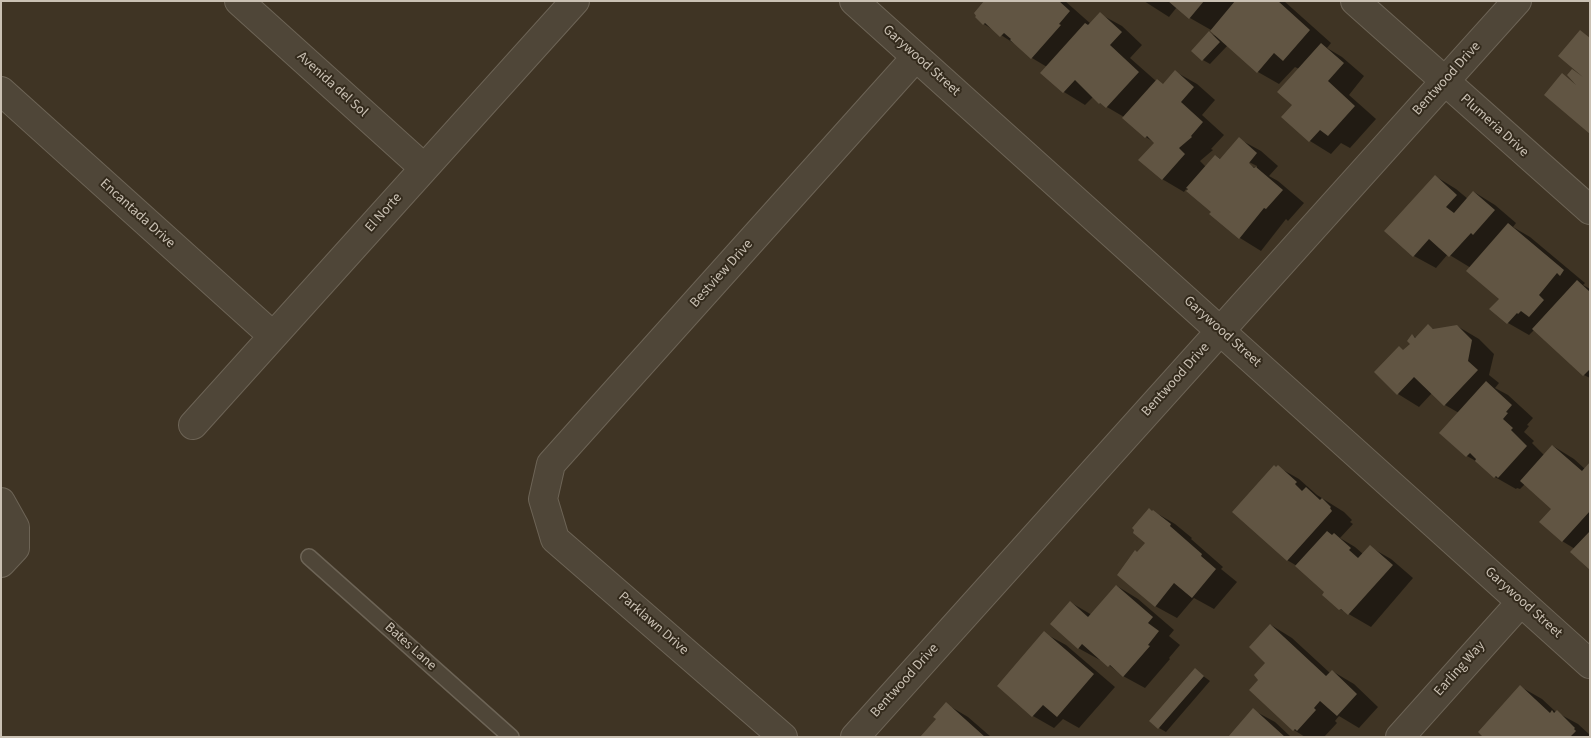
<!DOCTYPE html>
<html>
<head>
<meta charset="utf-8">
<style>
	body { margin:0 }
	#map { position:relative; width:1591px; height:738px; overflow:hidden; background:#3f3424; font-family:"Source Sans 3",sans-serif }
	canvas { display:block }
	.frame { position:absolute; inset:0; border:2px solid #cac1b4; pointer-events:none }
</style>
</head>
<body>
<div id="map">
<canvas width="1591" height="738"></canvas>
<div class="frame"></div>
</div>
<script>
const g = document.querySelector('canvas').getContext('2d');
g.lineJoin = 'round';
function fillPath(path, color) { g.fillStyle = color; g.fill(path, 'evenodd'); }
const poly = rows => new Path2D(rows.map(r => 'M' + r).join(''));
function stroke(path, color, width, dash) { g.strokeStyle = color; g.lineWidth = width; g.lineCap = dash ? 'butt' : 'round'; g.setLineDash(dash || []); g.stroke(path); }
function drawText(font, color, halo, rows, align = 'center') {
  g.font = font + ' "Source Sans 3",sans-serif'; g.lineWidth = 4; g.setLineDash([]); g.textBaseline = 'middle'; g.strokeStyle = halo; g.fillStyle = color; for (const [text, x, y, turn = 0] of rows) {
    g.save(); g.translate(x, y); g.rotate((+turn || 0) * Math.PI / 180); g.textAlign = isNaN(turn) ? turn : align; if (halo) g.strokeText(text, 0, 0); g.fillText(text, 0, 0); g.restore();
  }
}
fillPath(poly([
	[986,1,1065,1,1091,24,1100,14,1122,26,1142,45,1130,58,1156,81,1164,85,1176,72,1197,84,1215,100,1202,115,1224,135,1211,149,1213,150,1200,161,1206,167,1216,156,1222,160,1239,139,1261,151,1278,166,1269,176,1278,181,1304,203,1288,221,1286,219,1261,251,1240,238,1211,214,1213,212,1186,189,1184,192,1162,179,1155,143,1146,137,1124,117,1100,103,1093,97,1085,105,1064,92,1042,73,1047,67,1032,58,1018,46,984,24],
	[1245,160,1257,166,1257,169,1244,162],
	[1144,1,1284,1,1331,43,1327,48,1342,57,1364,76,1349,95,1376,119,1350,148,1341,143,1331,154,1310,141,1283,117,1294,105,1299,69,1295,67,1279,84,1258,72,1228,45,1210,64,1203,60,1209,33,1220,38,1211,30,1190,18,1177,7,1169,17],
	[1435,176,1456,189,1468,199,1474,192,1495,205,1516,223,1513,227,1530,237,1585,283,1583,285,1590,289,1590,378,1584,375,1534,330,1529,335,1508,323,1500,298,1471,268,1448,254,1436,268,1414,256],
	[1428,326,1435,330,1457,326,1479,339,1494,354,1489,375,1499,383,1495,388,1508,395,1533,418,1527,425,1529,426,1524,432,1534,441,1532,443,1544,455,1553,446,1574,459,1585,469,1590,464,1590,569,1575,549,1562,541,1553,509,1525,484,1520,489,1517,488,1516,489,1495,477,1481,464,1467,456,1459,413,1445,405,1432,393,1419,407,1398,394,1405,351,1412,344,1413,336,1417,338],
	[1278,467,1299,479,1317,495,1344,512,1352,520,1350,522,1353,524,1340,538,1355,547,1363,554,1370,547,1391,559,1413,578,1371,627,1340,609,1325,592,1297,566,1287,560,1277,468],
	[1153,511,1175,524,1192,538,1191,539,1223,567,1221,569,1237,582,1214,609,1194,598,1177,618,1155,606,1138,553,1147,543],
	[1117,586,1138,599,1174,630,1169,636,1180,645,1169,658,1170,659,1145,688,1123,676,1101,659,1100,660,1078,648,1070,602,1092,615],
	[1271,625,1292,638,1330,673,1332,671,1354,684,1378,707,1359,728,1339,716,1335,721,1337,723,1324,737,1305,737,1294,730,1251,690,1260,679,1267,663],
	[1044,633,1066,645,1115,687,1079,728,1063,719,1054,728,1033,716],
	[1195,670,1210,681,1166,732,1159,728],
	[1521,687,1542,699,1556,712,1578,724,1590,735,1590,737,1485,737],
	[946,704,968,717,991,737,922,737,937,719],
	[1253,710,1275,722,1291,737,1230,737]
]), '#0007');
fillPath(poly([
	[984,1,1059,1,1070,11,1059,24,1061,25,1031,59,1010,40,1011,39,1004,33,1000,37,985,23,983,25,975,17,976,16,974,13],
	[1168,1,1204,1,1189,19],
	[1235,1,1278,1,1310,30,1283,61,1274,53,1257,73,1210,31],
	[1100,12,1122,32,1110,45,1139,72,1106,108,1100,103,1099,104,1075,80,1063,93,1040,73,1085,23,1088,25],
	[1580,30,1590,38,1590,134,1544,95,1562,73,1576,85,1567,75,1572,69,1583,77,1558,56],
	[1209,31,1220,42,1202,61,1191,51],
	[1321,43,1344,63,1328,81,1355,106,1328,136,1320,130,1309,142,1281,117,1292,105,1277,92],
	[1175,70,1194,87,1181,102,1203,122,1191,136,1192,137,1179,148,1185,154,1162,180,1138,160,1154,143,1147,136,1145,138,1122,118,1157,79,1163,84],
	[1239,137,1257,153,1249,163,1254,168,1256,167,1283,190,1266,209,1264,208,1239,239,1209,214,1211,212,1186,191,1188,189,1186,188,1215,155,1220,159],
	[1435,175,1457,195,1446,207,1454,213,1473,191,1495,210,1473,235,1471,233,1449,257,1429,239,1413,257,1384,231],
	[1508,223,1564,270,1560,276,1557,273,1539,295,1544,300,1529,317,1521,311,1518,314,1517,313,1507,324,1489,309,1499,299,1466,271],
	[1577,280,1590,292,1590,369,1583,376,1532,329],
	[1428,324,1433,329,1457,325,1472,340,1468,361,1478,370,1444,406,1414,377,1397,395,1374,372,1399,346,1403,350,1410,344,1407,341,1412,334,1415,338],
	[1486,381,1512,405,1506,412,1508,413,1503,419,1513,428,1511,430,1527,446,1498,478,1496,476,1494,478,1475,461,1476,459,1470,453,1466,457,1439,433],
	[1552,445,1582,471,1590,462,1590,511,1562,542,1539,522,1551,509,1520,481],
	[1274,465,1276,467,1278,465,1297,482,1295,484,1302,491,1306,487,1320,500,1322,498,1331,507,1330,508,1332,511,1287,561,1232,512],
	[1149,508,1152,511,1153,510,1171,524,1170,526,1202,554,1201,556,1216,569,1192,598,1174,583,1155,607,1117,575,1135,550,1137,552,1145,543,1133,533,1134,530,1132,528],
	[1327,531,1332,535,1334,533,1351,548,1349,550,1358,558,1370,545,1393,565,1348,615,1341,609,1339,610,1322,595,1324,592,1295,566],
	[1590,531,1590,570,1570,552],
	[1116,585,1153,617,1148,623,1159,631,1148,645,1150,646,1123,677,1110,665,1108,667,1082,644,1078,649,1050,624,1070,601,1088,617],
	[1270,624,1326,676,1332,670,1357,694,1337,716,1320,701,1314,708,1316,710,1297,731,1295,729,1293,731,1249,690,1258,680,1254,675,1265,663,1249,647],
	[1044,631,1094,674,1057,717,1043,705,1032,717,997,686],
	[1195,668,1204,676,1158,729,1149,721],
	[1520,685,1550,713,1552,710,1554,713,1557,710,1575,728,1574,729,1576,731,1570,737,1483,737,1478,732],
	[946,702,985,737,920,737,936,719,933,717],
	[1253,708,1285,737,1228,737]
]), '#615543');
const service = poly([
	[309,557,511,737]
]);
const minor = poly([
	[239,1,424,168],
	[854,1,1590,664],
	[1355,1,1590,210],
	[1,91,273,336],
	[193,425,575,1],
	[1,502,15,527,15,548,1,563],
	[783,737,555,539,543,499,551,464,916,57],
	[855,737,1517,1],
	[1400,737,1521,602]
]);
stroke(service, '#6d6456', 18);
stroke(minor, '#6d6456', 30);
stroke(service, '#4f4638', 15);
stroke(minor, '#4f4638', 28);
drawText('14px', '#cac1b4', '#342b1d', [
	["Garywood Street",921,61,42],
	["Bentwood Drive",1447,79,-48],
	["Avenida del Sol",332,85,42],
	["Plumeria Drive",1494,126,42],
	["El Norte",384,213,-48],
	["Encantada Drive",137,214,42],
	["Bestview Drive",722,274,-48],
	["Garywood Street",1222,332,42],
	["Bentwood Drive",1176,380,-48],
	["Garywood Street",1523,603,42],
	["Parklawn Drive",653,624,41],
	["Bates Lane",410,647,42],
	["Earling Way",1460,669,-48],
	["Bentwood Drive",905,681,-48]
]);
</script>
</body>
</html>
